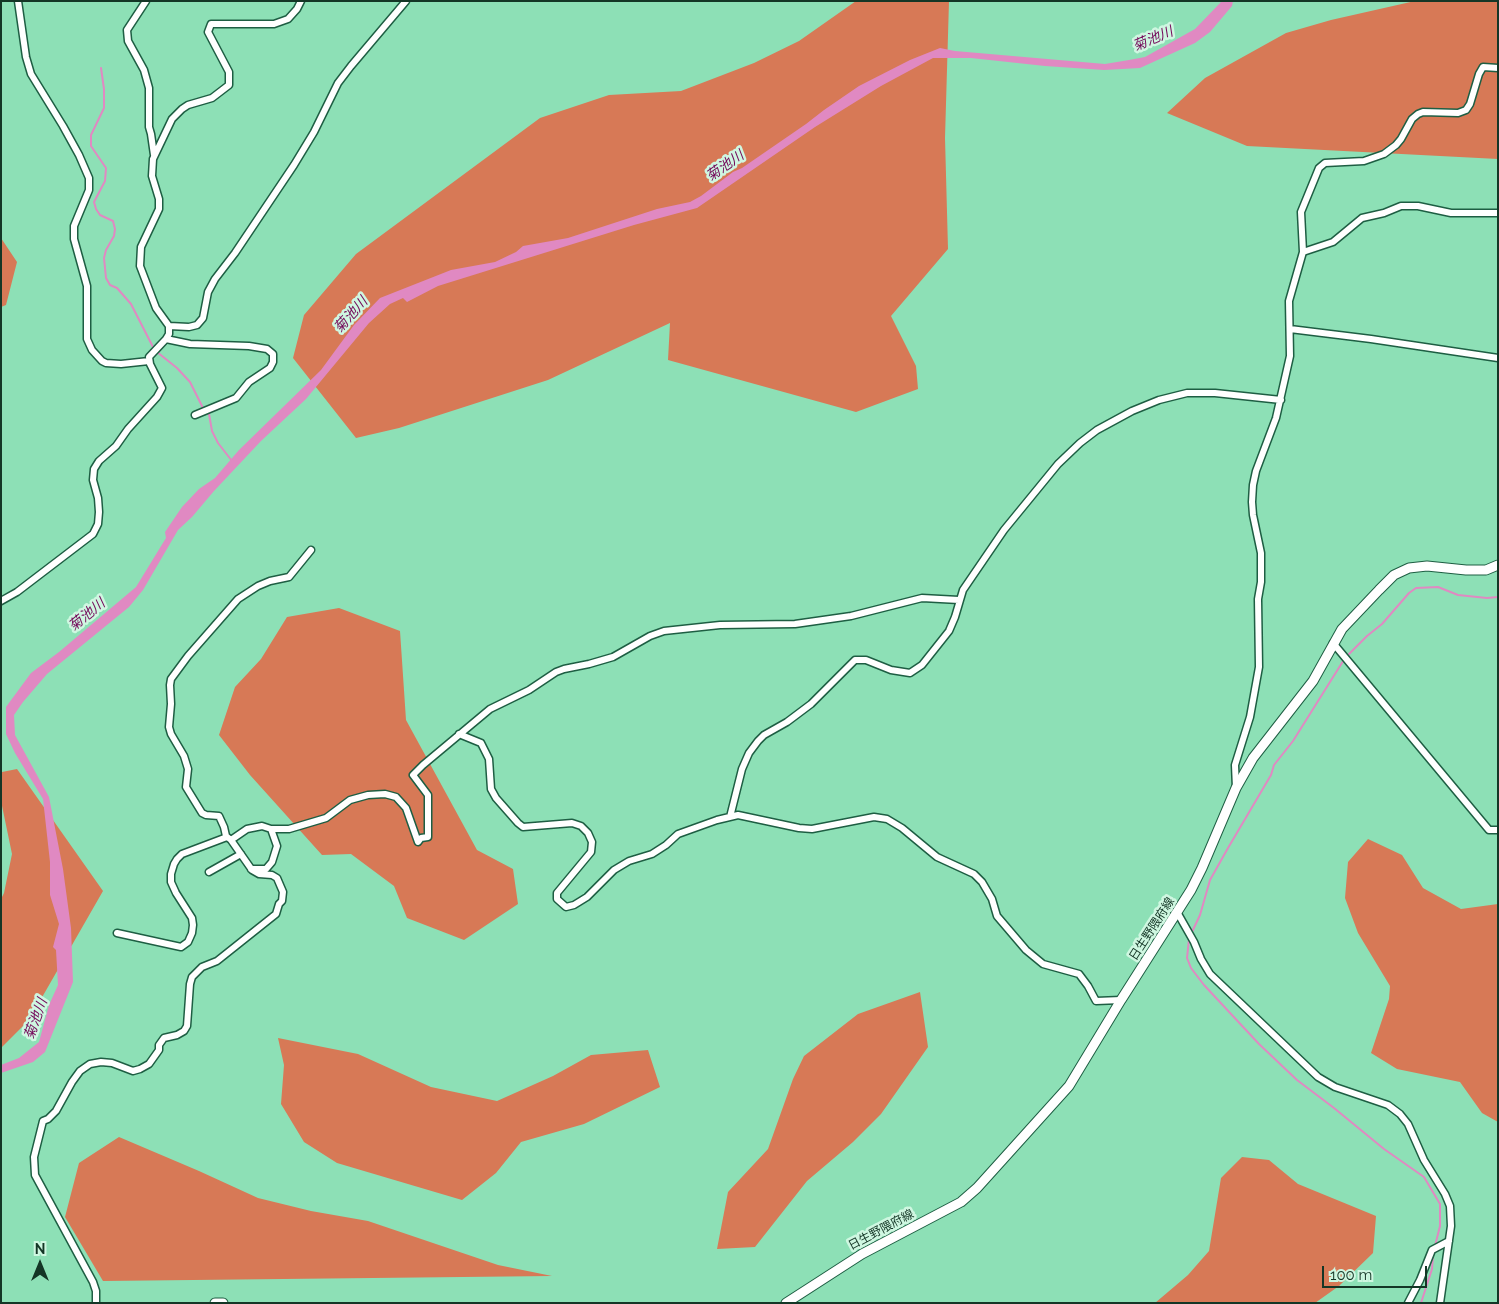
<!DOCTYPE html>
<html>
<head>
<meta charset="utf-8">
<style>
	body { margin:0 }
	#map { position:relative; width:1499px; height:1304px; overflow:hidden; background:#8de0b6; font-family:Raleway,sans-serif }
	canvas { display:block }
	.frame { position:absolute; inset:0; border:2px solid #143626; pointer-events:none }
	.north { position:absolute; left:15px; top:1239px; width:50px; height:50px; -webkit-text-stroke:4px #cff7e1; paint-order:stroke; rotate:0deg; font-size:14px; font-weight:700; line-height:20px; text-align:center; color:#143626 }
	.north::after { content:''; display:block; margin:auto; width:18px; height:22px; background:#143626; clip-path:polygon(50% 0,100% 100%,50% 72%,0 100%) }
	.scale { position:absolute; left:1322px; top:1266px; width:105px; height:22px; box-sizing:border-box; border:2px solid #143626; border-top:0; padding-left:6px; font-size:15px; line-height:18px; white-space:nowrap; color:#143626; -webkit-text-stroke:4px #cff7e1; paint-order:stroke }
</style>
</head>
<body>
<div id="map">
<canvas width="1499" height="1304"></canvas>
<div class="frame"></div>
<div class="north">N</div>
<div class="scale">100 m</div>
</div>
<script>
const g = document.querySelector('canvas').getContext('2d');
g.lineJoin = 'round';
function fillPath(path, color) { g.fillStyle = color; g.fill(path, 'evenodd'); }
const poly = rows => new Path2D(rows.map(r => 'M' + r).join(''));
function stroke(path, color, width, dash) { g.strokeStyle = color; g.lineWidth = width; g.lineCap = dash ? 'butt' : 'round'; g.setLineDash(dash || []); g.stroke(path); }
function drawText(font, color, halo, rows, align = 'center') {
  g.font = font + ' Raleway,"Noto Sans JP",sans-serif'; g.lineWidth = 5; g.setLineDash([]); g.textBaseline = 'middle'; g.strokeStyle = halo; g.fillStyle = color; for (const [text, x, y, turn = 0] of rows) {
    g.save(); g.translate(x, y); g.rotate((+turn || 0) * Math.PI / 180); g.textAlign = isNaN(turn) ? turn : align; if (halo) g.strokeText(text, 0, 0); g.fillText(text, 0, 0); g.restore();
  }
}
fillPath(poly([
	[856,1,949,1,945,138,948,249,891,316,916,366,918,389,856,412,668,360,670,323,548,380,399,428,356,438,293,358,304,315,356,254,540,118,609,95,681,91,754,63,799,41],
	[1415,1,1498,1,1498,159,1247,146,1167,113,1205,78,1286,33,1331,20],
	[1,238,17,262,6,305,1,307],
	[339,608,400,631,406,720,477,850,513,869,518,904,464,940,407,918,394,886,351,854,322,855,250,775,219,735,235,687,261,659,287,617],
	[17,769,103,891,29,1020,1,1048,1,899,4,893,12,854,1,801,2,772],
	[1368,839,1402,855,1423,888,1461,909,1498,904,1498,1122,1482,1113,1460,1082,1397,1069,1371,1053,1389,999,1390,986,1358,933,1345,898,1348,862],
	[920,992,928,1047,881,1114,853,1142,807,1181,755,1247,717,1249,728,1192,768,1149,793,1079,804,1056,858,1014],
	[278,1038,358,1054,431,1087,497,1101,553,1076,591,1055,648,1050,660,1087,584,1124,521,1142,496,1173,462,1200,337,1163,304,1142,281,1104,284,1065],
	[119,1137,199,1171,258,1198,311,1211,368,1221,498,1265,552,1276,103,1281,65,1217,79,1163],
	[1242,1157,1269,1160,1298,1184,1376,1216,1373,1253,1339,1286,1315,1303,1155,1303,1188,1275,1209,1251,1221,1178]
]), '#d77956');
fillPath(poly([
	[1222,1,1233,1,1232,6,1210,32,1195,43,1140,68,1104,70,1045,66,971,58,933,58,881,86,815,127,697,208,634,225,438,286,407,302,403,298,390,304,369,323,306,399,261,441,214,491,192,517,178,530,143,590,129,607,47,674,23,702,14,715,15,735,49,797,63,869,71,928,73,982,45,1052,33,1062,1,1073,1,1065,19,1058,39,1042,49,1005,58,985,56,950,53,947,59,924,50,895,50,862,43,799,15,753,6,734,6,707,31,673,59,652,136,587,166,538,165,532,182,507,199,489,215,478,239,450,321,370,354,325,380,298,451,270,495,262,516,252,523,246,568,238,657,209,690,202,701,196,733,172,742,168,806,124,824,110,859,86,910,60,940,48,955,51,1105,64,1129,60,1145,57,1195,29]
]), '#e089c2');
stroke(poly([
	[101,68,104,89,104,108,91,135,91,146,106,168,105,181,94,202,96,209,100,215,113,221,115,229,114,236,106,250,104,258,106,278,110,285,117,288,131,304,154,349],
	[157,352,177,368,190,382,204,410],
	[207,413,209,414,212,431,218,443,232,461],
	[1192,932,1200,915,1210,880,1228,848,1271,775,1274,765,1293,741,1345,658,1367,636,1382,624,1409,593,1416,588,1438,587,1458,595,1487,598,1498,597],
	[1189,939,1187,958,1191,968,1204,985,1259,1044,1297,1080,1334,1108,1384,1149,1424,1177,1440,1204,1440,1226,1435,1246],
	[1421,1303,1432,1269,1433,1256]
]), '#e089c2', 2);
const minor = poly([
	[18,1,26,57,31,74,63,126,79,155,89,178,89,190,74,226,74,239,87,286,87,339,92,350,102,361,106,363,121,364,149,361],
	[146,1,127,30,128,41,144,70,149,88,149,127,151,134,154,155],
	[1303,252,1333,242,1362,218,1384,213,1401,206,1418,206,1451,213,1498,213],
	[169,326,189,327,197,325,203,318,208,292,215,279,235,253,294,165,314,132,338,83,351,66,406,1],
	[1290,329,1371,339,1498,358],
	[166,339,190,344,249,346,267,349,273,354,273,362,270,368,249,382,236,398,195,415],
	[1,601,17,592,93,534,98,524,99,512,98,498,93,480,94,469,99,461,116,446,128,429,157,397,162,388,150,364,149,357,166,339,169,334,169,326,156,308,140,266,141,247,159,209,159,199,152,176,153,159,172,119,182,109,188,105,212,98,229,85,229,72,208,32,211,24,274,24,288,19,297,9,301,1],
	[1333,643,1489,830,1498,830],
	[459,734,481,743,489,759,491,789,496,798,518,823,523,827,572,823,581,826,588,833,592,842,591,852,557,893,557,899,566,907,574,905,587,897,614,870,629,861,652,854,666,845,678,834,717,820,738,815,799,828,812,829,874,817,887,819,902,828,937,857,974,874,982,882,992,899,997,916,1026,950,1043,964,1079,974,1088,986,1096,1001,1121,1000],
	[1236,788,1235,765,1250,717,1259,667,1258,599,1261,582,1261,553,1253,515,1252,502,1253,485,1256,471,1276,418,1290,356,1289,301,1303,252,1301,212,1319,168,1325,163,1364,161,1384,154,1396,145,1401,139,1412,119,1418,114,1423,112,1458,113,1466,110,1470,104,1479,74,1483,67,1498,68],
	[730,817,742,769,749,753,758,741,764,735,787,722,811,704,855,660,866,660,891,670,910,673,922,665,949,631,955,617,963,590,1004,530,1058,464,1080,443,1097,430,1132,411,1159,400,1187,393,1215,393,1281,400],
	[231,840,247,829,262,826,271,829,289,829,326,818,350,800,368,795,385,794,396,797,406,808,418,842,421,838,428,837,428,795,413,775,423,765,490,709,529,690,556,672,564,669,589,664,613,657,650,636,664,631,720,625,795,624,851,616,922,598,959,600],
	[251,869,266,869,272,862,277,846,271,829],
	[209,872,241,854],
	[1177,912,1194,942,1201,959,1210,974,1318,1077,1335,1087,1388,1105,1400,1114,1408,1124,1424,1160,1445,1194,1450,1206,1451,1226,1440,1303],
	[117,933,181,947,188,942,192,933,193,925,192,918,176,893,171,882,171,874,174,864,177,859,182,854,227,837],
	[96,1303,96,1291,93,1282,35,1175,34,1157,43,1121,48,1119,56,1111,72,1082,80,1071,90,1064,101,1062,112,1063,133,1071,140,1069,149,1064,159,1050,159,1045,164,1038,177,1035,184,1031,187,1026,190,984,192,977,202,967,217,961,276,914,279,904,282,901,283,892,277,878,272,875,259,874,252,870,231,840,226,836,224,827,219,816,206,815,202,813,186,787,188,769,184,756,171,734,169,727,171,704,170,685,171,679,188,656,238,599,258,586,270,581,289,577,311,550],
	[1408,1303,1420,1280,1432,1250,1449,1241]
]);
const secondary = poly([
	[215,1303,223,1303],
	[786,1303,862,1254,961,1202,977,1188,1069,1086,1121,1000,1191,890,1202,868,1236,788,1253,758,1313,681,1342,629,1379,590,1394,575,1409,568,1427,566,1466,570,1486,570,1498,565]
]);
stroke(minor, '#1e5e43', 9);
stroke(secondary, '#1e5e43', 11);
stroke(minor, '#fff', 6);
stroke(secondary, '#fff', 9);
drawText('12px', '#143626', '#cff7e1', [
	["日生野隈府線",1152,929,-57],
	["日生野隈府線",881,1230,-28]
]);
drawText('italic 14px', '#74085a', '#cff7e1', [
	["菊池川",1153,39,-23],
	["菊池川",725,166,-35],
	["菊池川",351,315,-48],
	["菊池川",87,615,-39],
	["菊池川",36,1019,-70]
]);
</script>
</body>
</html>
